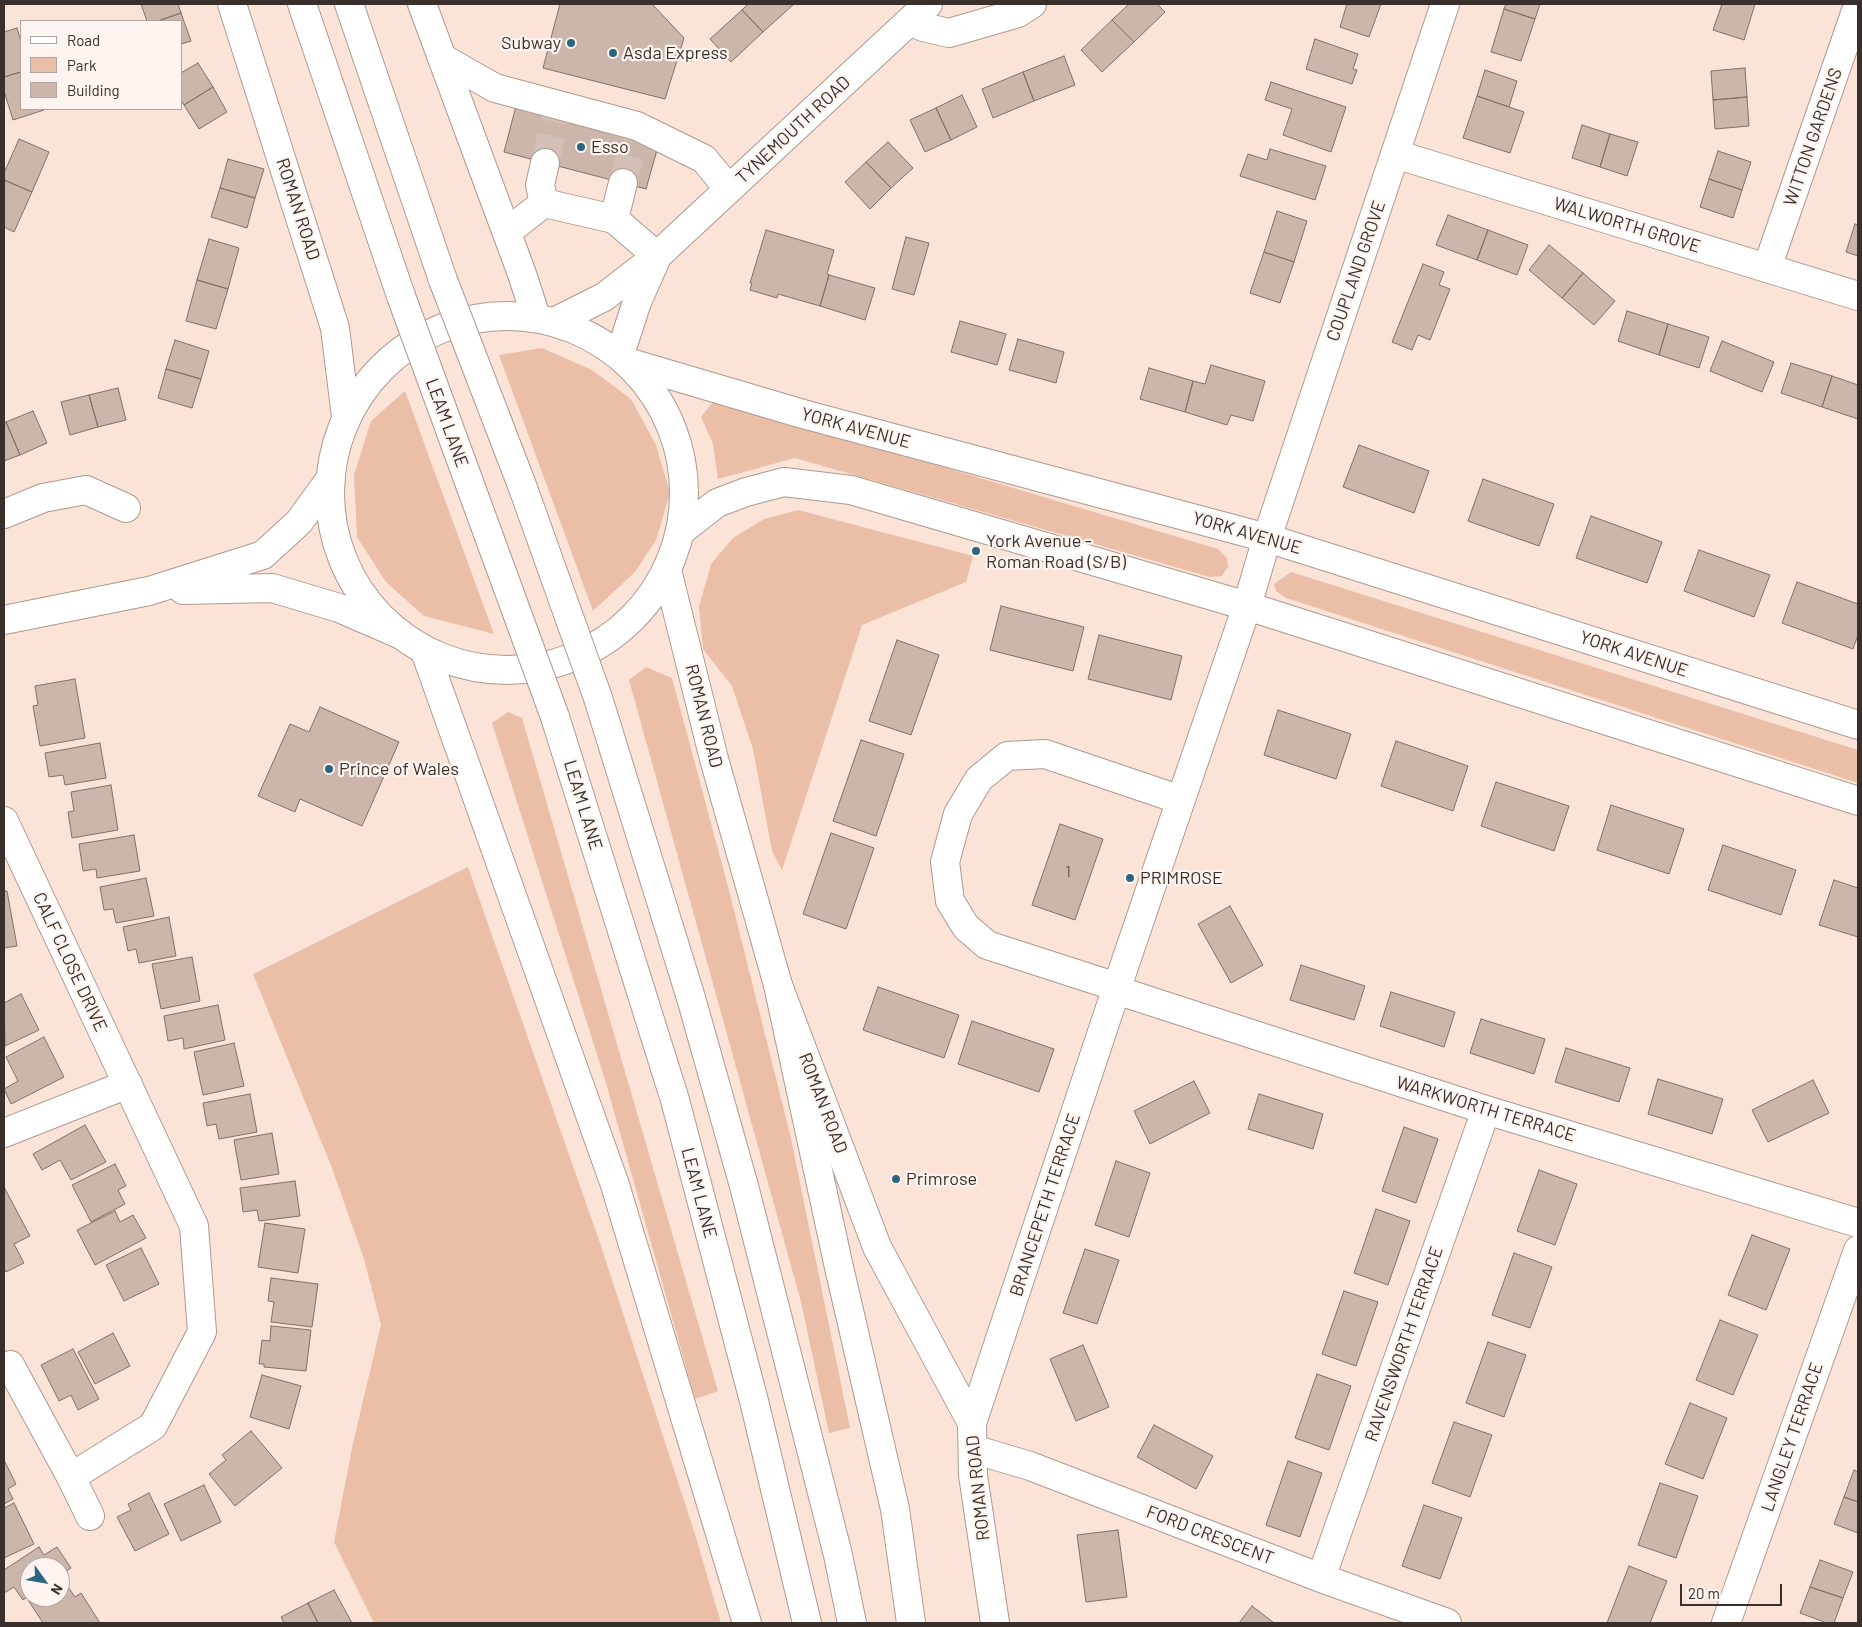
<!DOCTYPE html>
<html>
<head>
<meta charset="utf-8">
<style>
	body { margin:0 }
	#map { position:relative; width:1862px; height:1627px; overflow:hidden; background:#fbe3d8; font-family:Barlow,sans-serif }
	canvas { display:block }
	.frame { position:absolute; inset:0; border:5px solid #39302c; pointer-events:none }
	.legend { position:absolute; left:20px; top:20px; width:162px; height:90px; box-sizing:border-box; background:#fef4ef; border:1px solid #afa6a1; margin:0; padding:6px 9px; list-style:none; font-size:15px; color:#39302c }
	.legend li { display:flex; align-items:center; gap:10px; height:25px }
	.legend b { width:25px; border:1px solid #afa6a1 }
	.north { position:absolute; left:20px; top:1557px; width:50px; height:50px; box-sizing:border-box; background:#fef4ef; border:1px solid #afa6a1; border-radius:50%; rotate:122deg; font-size:14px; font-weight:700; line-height:20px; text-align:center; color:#39302c }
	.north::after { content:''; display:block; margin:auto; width:18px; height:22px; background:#2b657e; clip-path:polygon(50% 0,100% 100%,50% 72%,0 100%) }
	.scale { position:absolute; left:1680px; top:1584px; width:102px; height:22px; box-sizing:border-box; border:2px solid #39302c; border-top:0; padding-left:6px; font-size:15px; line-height:18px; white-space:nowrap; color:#39302c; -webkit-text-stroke:4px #fef4ef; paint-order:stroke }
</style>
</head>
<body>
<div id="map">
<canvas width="1862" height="1627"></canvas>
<div class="frame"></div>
<ul class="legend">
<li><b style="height:6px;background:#fff"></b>Road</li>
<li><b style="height:14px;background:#ebbea7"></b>Park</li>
<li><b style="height:14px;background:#ccb5aa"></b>Building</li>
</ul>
<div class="north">N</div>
<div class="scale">20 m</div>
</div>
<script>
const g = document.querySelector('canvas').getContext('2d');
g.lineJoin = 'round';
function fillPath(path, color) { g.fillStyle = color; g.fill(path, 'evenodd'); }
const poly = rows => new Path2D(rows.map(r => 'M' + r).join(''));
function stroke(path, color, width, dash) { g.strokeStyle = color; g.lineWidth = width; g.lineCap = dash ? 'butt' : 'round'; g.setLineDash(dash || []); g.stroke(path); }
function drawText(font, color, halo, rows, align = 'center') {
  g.font = font + ' Barlow,sans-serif'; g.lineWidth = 4.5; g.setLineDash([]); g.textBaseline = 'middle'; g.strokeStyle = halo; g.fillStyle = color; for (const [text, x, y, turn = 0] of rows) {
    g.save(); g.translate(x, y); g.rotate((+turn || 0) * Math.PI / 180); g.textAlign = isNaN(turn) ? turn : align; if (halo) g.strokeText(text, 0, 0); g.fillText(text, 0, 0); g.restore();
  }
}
fillPath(poly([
	[542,348,592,370,631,399,656,445,670,493,656,540,635,572,593,611,499,355],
	[405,391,494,634,424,616,386,582,357,537,354,475,371,421],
	[715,399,1218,549,1227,558,1228,567,1222,576,1210,577,795,458,718,479,713,444,701,417],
	[798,510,973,556,966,582,862,625,782,870,772,851,753,749,732,686,703,649,699,607,711,564,733,538,764,519],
	[1291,572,1858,750,1858,783,1286,598,1276,591,1274,584],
	[646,667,672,678,730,894,790,1134,850,1428,829,1433,801,1302,629,680],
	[508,712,522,718,718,1391,695,1399,606,1083,492,723],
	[468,867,600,1243,694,1531,721,1623,374,1623,334,1542,353,1443,381,1325,364,1259,332,1168,253,974]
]), '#ebbea7');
const building = poly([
	[141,4,178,4,181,13,158,21,147,21,141,4],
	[560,4,652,4,684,38,665,99,543,68,560,4],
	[748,4,794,4,763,32,742,10,748,4],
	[1129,4,1157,4,1165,12,1134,42,1112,20,1129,4],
	[1347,4,1381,4,1369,37,1340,27,1347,4],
	[1506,4,1540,4,1535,19,1504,9,1506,4],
	[1722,4,1755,4,1744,40,1713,30,1722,4],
	[1504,9,1535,19,1521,61,1491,52,1504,9],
	[742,10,763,32,731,62,710,39,742,10],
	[181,13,191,41,181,44,181,21,158,21,181,13],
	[1112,20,1134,42,1102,72,1081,50,1112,20],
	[17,28,21,42,21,72,4,77,4,32,17,28],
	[1315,39,1358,54,1353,69,1357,70,1352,84,1306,69,1315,39],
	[1064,56,1075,85,1034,101,1023,72,1064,56],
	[198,63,213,87,184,105,181,100,181,73,198,63],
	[1745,68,1747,97,1713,100,1711,71,1745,68],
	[1485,70,1517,81,1509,107,1477,96,1485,70],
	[21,72,21,109,43,109,44,110,13,120,4,91,4,77,21,72],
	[1023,72,1034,101,993,118,982,89,1023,72],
	[1271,82,1346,107,1331,152,1283,135,1292,109,1265,100,1271,82],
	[213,87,227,112,199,129,184,105,213,87],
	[962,95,977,127,951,140,936,108,962,95],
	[1477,96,1524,112,1510,153,1463,138,1477,96],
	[1747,97,1749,126,1715,129,1713,100,1747,97],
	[516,106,659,143,646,189,504,152,516,106],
	[936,108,951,140,925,152,910,120,936,108],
	[1582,125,1610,134,1600,167,1572,158,1582,125],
	[1610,134,1638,142,1627,176,1600,167,1610,134],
	[19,139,49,152,32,192,4,180,4,173,19,139],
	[888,142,913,168,891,188,866,162,888,142],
	[1270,149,1326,166,1315,200,1240,176,1248,154,1267,160,1270,149],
	[1718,151,1751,162,1742,190,1709,179,1718,151],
	[228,159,264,169,255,198,220,188,228,159],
	[866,162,891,188,870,209,845,182,866,162],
	[1709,179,1742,190,1733,218,1700,207,1709,179],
	[4,180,32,192,14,232,4,227,4,180],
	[220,188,255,198,247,228,211,217,220,188],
	[1277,211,1307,221,1294,262,1264,252,1277,211],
	[1448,215,1488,230,1477,260,1436,245,1448,215],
	[1855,224,1858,225,1858,256,1846,252,1855,224],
	[766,230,834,250,827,274,829,275,820,306,778,294,777,298,750,290,752,283,750,283,766,230],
	[1488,230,1528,245,1517,275,1477,260,1488,230],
	[906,237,929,243,914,295,892,289,906,237],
	[209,239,239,248,228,289,197,280,209,239],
	[1549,245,1583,273,1562,298,1529,270,1549,245],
	[1264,252,1294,262,1280,303,1250,293,1264,252],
	[1423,264,1444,272,1439,285,1450,289,1430,340,1418,335,1412,350,1392,342,1423,264],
	[1583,273,1615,301,1594,325,1562,298,1583,273],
	[829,275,875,288,865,320,820,306,829,275],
	[197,280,228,289,216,329,186,321,197,280],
	[1627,311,1668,324,1659,355,1618,341,1627,311],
	[960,321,1006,334,997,365,951,352,960,321],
	[1668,324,1709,337,1699,368,1659,355,1668,324],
	[1018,339,1064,352,1056,383,1009,370,1018,339],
	[175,340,209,351,201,379,166,369,175,340],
	[1722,341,1774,362,1762,392,1710,371,1722,341],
	[1791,363,1832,376,1822,407,1781,393,1791,363],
	[1211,365,1265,381,1253,421,1231,415,1227,425,1185,412,1193,381,1205,384,1211,365],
	[1149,368,1193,381,1185,412,1140,399,1149,368],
	[166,369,201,379,192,408,158,398,166,369],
	[1832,376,1858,385,1858,419,1822,407,1832,376],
	[118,388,126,420,98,427,89,395,118,388],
	[89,395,98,427,70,435,61,402,89,395],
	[33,411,47,443,20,455,6,422,33,411],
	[6,422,20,455,4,461,4,423,6,422],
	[1359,445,1429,471,1414,513,1343,487,1359,445],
	[1483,479,1554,504,1539,546,1468,521,1483,479],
	[1591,516,1662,542,1647,583,1576,558,1591,516],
	[1699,550,1770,575,1754,617,1684,591,1699,550],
	[1797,582,1858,604,1858,635,1853,649,1782,623,1797,582],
	[1001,606,1084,627,1073,671,990,650,1001,606],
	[1099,635,1182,656,1171,700,1088,679,1099,635],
	[897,640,939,655,911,735,869,721,897,640],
	[75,679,85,738,40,746,33,706,38,705,35,686,75,679],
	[320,707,399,742,362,826,300,799,295,812,258,796,290,724,309,732,320,707],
	[1278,710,1351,734,1336,779,1264,755,1278,710],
	[861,740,904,754,876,836,833,821,861,740],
	[1396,741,1468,766,1453,811,1381,786,1396,741],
	[100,743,106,778,65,785,63,775,49,777,45,753,100,743],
	[1496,782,1569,806,1554,851,1481,826,1496,782],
	[111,785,118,830,72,838,68,812,74,811,71,792,111,785],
	[1611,805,1684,829,1669,874,1597,850,1611,805],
	[1060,824,1103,839,1075,920,1032,905,1060,824],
	[831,833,874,848,846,929,803,914,831,833],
	[134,835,140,871,97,878,96,869,83,871,79,844,134,835],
	[1723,845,1796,870,1781,915,1708,890,1723,845],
	[146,878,154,916,116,923,113,909,104,910,100,887,146,878],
	[1834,880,1858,888,1858,937,1819,925,1834,880],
	[4,891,7,891,17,946,4,948,4,891],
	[1230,906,1263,965,1231,983,1198,924,1230,906],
	[169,917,176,956,139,963,136,949,128,951,123,927,169,917],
	[192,957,200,1001,161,1009,152,964,192,957],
	[1301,965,1365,986,1354,1020,1290,1000,1301,965],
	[878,987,959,1015,944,1058,863,1030,878,987],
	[1391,992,1455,1012,1444,1047,1380,1026,1391,992],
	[21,994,39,1030,5,1046,4,1003,21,994],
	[218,1005,225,1040,184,1049,183,1038,168,1041,164,1016,218,1005],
	[1481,1019,1545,1039,1534,1074,1470,1053,1481,1019],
	[972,1021,1054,1049,1039,1092,958,1064,972,1021],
	[44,1037,64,1077,11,1104,4,1089,18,1081,6,1057,44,1037],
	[234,1043,244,1086,203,1095,194,1052,234,1043],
	[1566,1048,1630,1068,1619,1102,1555,1082,1566,1048],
	[1658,1079,1723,1099,1712,1134,1648,1114,1658,1079],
	[1813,1080,1829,1113,1768,1142,1752,1110,1813,1080],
	[1194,1081,1210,1113,1150,1144,1134,1111,1194,1081],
	[250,1094,257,1132,219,1139,216,1124,207,1126,203,1103,250,1094],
	[1259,1094,1323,1114,1313,1149,1248,1129,1259,1094],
	[85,1125,106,1162,71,1180,60,1160,42,1170,33,1154,85,1125],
	[1404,1127,1438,1139,1416,1203,1382,1191,1404,1127],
	[272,1133,279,1174,241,1180,234,1140,272,1133],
	[1116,1161,1150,1173,1129,1237,1095,1225,1116,1161],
	[115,1164,126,1186,118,1190,125,1204,91,1222,72,1185,115,1164],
	[1539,1170,1577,1184,1555,1245,1517,1231,1539,1170],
	[295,1181,300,1216,259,1221,257,1210,243,1212,240,1188,295,1181],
	[4,1187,30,1236,14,1244,24,1263,6,1272,4,1268,4,1187],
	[1376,1209,1410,1221,1388,1285,1354,1273,1376,1209],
	[115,1211,120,1222,133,1215,146,1238,95,1265,77,1230,115,1211],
	[265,1223,305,1229,298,1273,258,1267,265,1223],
	[1752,1235,1790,1249,1766,1310,1728,1295,1752,1235],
	[141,1248,159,1284,124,1301,106,1265,141,1248],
	[1085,1249,1119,1260,1097,1324,1063,1313,1085,1249],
	[1514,1253,1552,1267,1530,1328,1492,1315,1514,1253],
	[271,1278,318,1284,312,1327,271,1322,274,1302,268,1301,271,1278],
	[1344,1291,1378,1302,1356,1366,1322,1354,1344,1291],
	[1720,1320,1758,1335,1733,1395,1696,1380,1720,1320],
	[271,1326,311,1330,306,1371,264,1367,264,1364,259,1364,262,1340,270,1341,271,1326],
	[113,1333,130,1366,95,1384,78,1352,113,1333],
	[1488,1342,1526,1355,1504,1417,1466,1403,1488,1342],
	[1083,1345,1109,1407,1076,1421,1050,1359,1083,1345],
	[73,1349,99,1399,78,1410,71,1395,59,1401,41,1365,73,1349],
	[1317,1374,1351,1386,1329,1450,1295,1438,1317,1374],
	[262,1375,301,1386,289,1429,250,1417,262,1375],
	[1690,1403,1727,1418,1703,1479,1665,1464,1690,1403],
	[1454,1422,1492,1435,1470,1497,1432,1483,1454,1422],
	[1154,1425,1213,1456,1196,1489,1137,1457,1154,1425],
	[251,1431,282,1468,235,1506,209,1474,226,1460,222,1455,251,1431],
	[4,1460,16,1484,8,1489,13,1499,4,1504,4,1460],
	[1288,1461,1322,1473,1300,1537,1266,1525,1288,1461],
	[1854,1470,1858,1472,1858,1502,1844,1497,1854,1470],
	[1660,1483,1698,1496,1676,1558,1638,1545,1660,1483],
	[204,1485,221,1522,181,1541,164,1504,204,1485],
	[149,1493,169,1534,135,1551,117,1517,131,1510,128,1504,149,1493],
	[1844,1497,1858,1502,1858,1533,1834,1524,1844,1497],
	[14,1503,34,1544,4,1558,4,1508,14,1503],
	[1424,1505,1462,1518,1440,1579,1402,1566,1424,1505],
	[1118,1530,1127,1597,1086,1602,1077,1535,1118,1530],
	[39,1547,44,1555,57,1547,71,1568,60,1575,60,1567,30,1567,30,1595,23,1600,14,1587,4,1593,4,1570,39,1547],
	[1820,1560,1853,1572,1843,1598,1810,1587,1820,1560],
	[1629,1566,1667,1581,1650,1623,1607,1623,1629,1566],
	[61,1577,75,1597,81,1593,100,1623,43,1623,28,1600,32,1597,60,1597,61,1577],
	[1810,1587,1843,1598,1834,1623,1827,1623,1800,1613,1810,1587],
	[334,1590,352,1623,318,1623,308,1603,334,1590],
	[308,1603,318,1623,284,1623,281,1617,308,1603],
	[1252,1606,1274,1623,1239,1623,1252,1606]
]);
fillPath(building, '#ccb5aa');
stroke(building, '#846f65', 1);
stroke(poly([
	[545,163,555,117],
	[623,183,635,137]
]), '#d4bfb6', 28, [28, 14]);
const minor = poly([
	[910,21,923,27,949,33,1018,13,1032,4],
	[442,58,495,88,637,126,704,159,729,189],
	[1395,154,1858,296],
	[544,203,540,185,545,163],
	[614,219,623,183],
	[507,232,544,203,614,219,657,256],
	[1767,268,1858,5],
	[556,321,604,297,657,256,928,4],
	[620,354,637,302,656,259],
	[4,514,43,498,86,490,126,508],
	[1267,538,1445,4],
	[183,590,272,588,339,608,399,634],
	[4,620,149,591,263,555,299,522,331,478],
	[4,821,194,1226,202,1332,153,1426,71,1477,10,1365],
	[1117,987,987,945,966,927,950,901,945,862,958,814,979,779,1007,756,1045,754,1181,800],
	[1116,990,1486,1110,1858,1223],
	[4,1133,128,1084],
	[972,1423,1116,990,1247,606],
	[973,1449,1030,1466,1321,1578,1447,1623],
	[71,1477,90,1516],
	[1321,1578,1486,1110],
	[1726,1623,1858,1250]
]);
const major = poly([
	[232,4,335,328,346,417],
	[422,4,522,274,536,317],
	'330 493a177 177 0 1 1 354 0a177 177 0 1 1-354 0Z',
	[630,363,803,414,1267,538,1858,725],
	[681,531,717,503,746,492,784,482,851,490,1247,606,1858,801],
	[667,570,714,759,778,985,877,1247,972,1423,973,1475,995,1623],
	[1247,606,1267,538]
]);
const highway = poly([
	[302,4,401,296],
	[349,4,443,280],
	[425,651,615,1185,747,1623],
	[598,698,691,998,744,1186,838,1555,852,1623],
	[555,717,675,1100,755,1405,807,1623],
	[778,985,838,1263,895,1509,911,1623]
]);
stroke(minor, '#af998e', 30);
stroke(major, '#af998e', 30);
stroke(highway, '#af998e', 30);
stroke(minor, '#fff', 28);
stroke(major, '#fff', 28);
stroke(highway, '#fff', 28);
const highwayBridge = poly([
	[443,280,523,488,598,698],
	[401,296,555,717]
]);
stroke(highwayBridge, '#af998e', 30, []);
stroke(highwayBridge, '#fff', 28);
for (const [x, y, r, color] of [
	[571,43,5,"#2b657e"],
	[613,53,5,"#2b657e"],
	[581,147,5,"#2b657e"],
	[976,551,5,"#2b657e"],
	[329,769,5,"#2b657e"],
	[1130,878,5,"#2b657e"],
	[896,1179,5,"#2b657e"]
]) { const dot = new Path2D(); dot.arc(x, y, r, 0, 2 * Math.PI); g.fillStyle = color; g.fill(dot); stroke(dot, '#fef4ef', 2); }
drawText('15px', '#5e514c', null, [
	["1",1068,872]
]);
drawText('18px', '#39302c', '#fef4ef', [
	["Subway",561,43,"right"],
	["Asda Express",623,53],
	["Esso",591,147],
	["York Avenue -",986,541],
	["Roman Road (S/B)",986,562],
	["Prince of Wales",339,769],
	["PRIMROSE",1140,878],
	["Primrose",906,1179]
], 'left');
drawText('18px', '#39302c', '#fef4ef', [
	["TYNEMOUTH ROAD",793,130,-43],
	["WITTON GARDENS",1813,137,-71],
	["ROMAN ROAD",298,209,72],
	["WALWORTH GROVE",1627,225,17],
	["COUPLAND GROVE",1356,271,-71],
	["LEAM LANE",447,423,70],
	["YORK AVENUE",856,428,15],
	["YORK AVENUE",1247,533,16],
	["YORK AVENUE",1634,654,18],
	["ROMAN ROAD",704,716,76],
	["LEAM LANE",583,805,73],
	["CALF CLOSE DRIVE",70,962,65],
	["ROMAN ROAD",823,1103,69],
	["WARKWORTH TERRACE",1486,1109,17],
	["LEAM LANE",699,1193,75],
	["BRANCEPETH TERRACE",1045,1205,-72],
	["RAVENSWORTH TERRACE",1404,1344,-71],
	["LANGLEY TERRACE",1792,1437,-71],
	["ROMAN ROAD",978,1488,-96],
	["FORD CRESCENT",1210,1535,21]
]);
</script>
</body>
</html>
